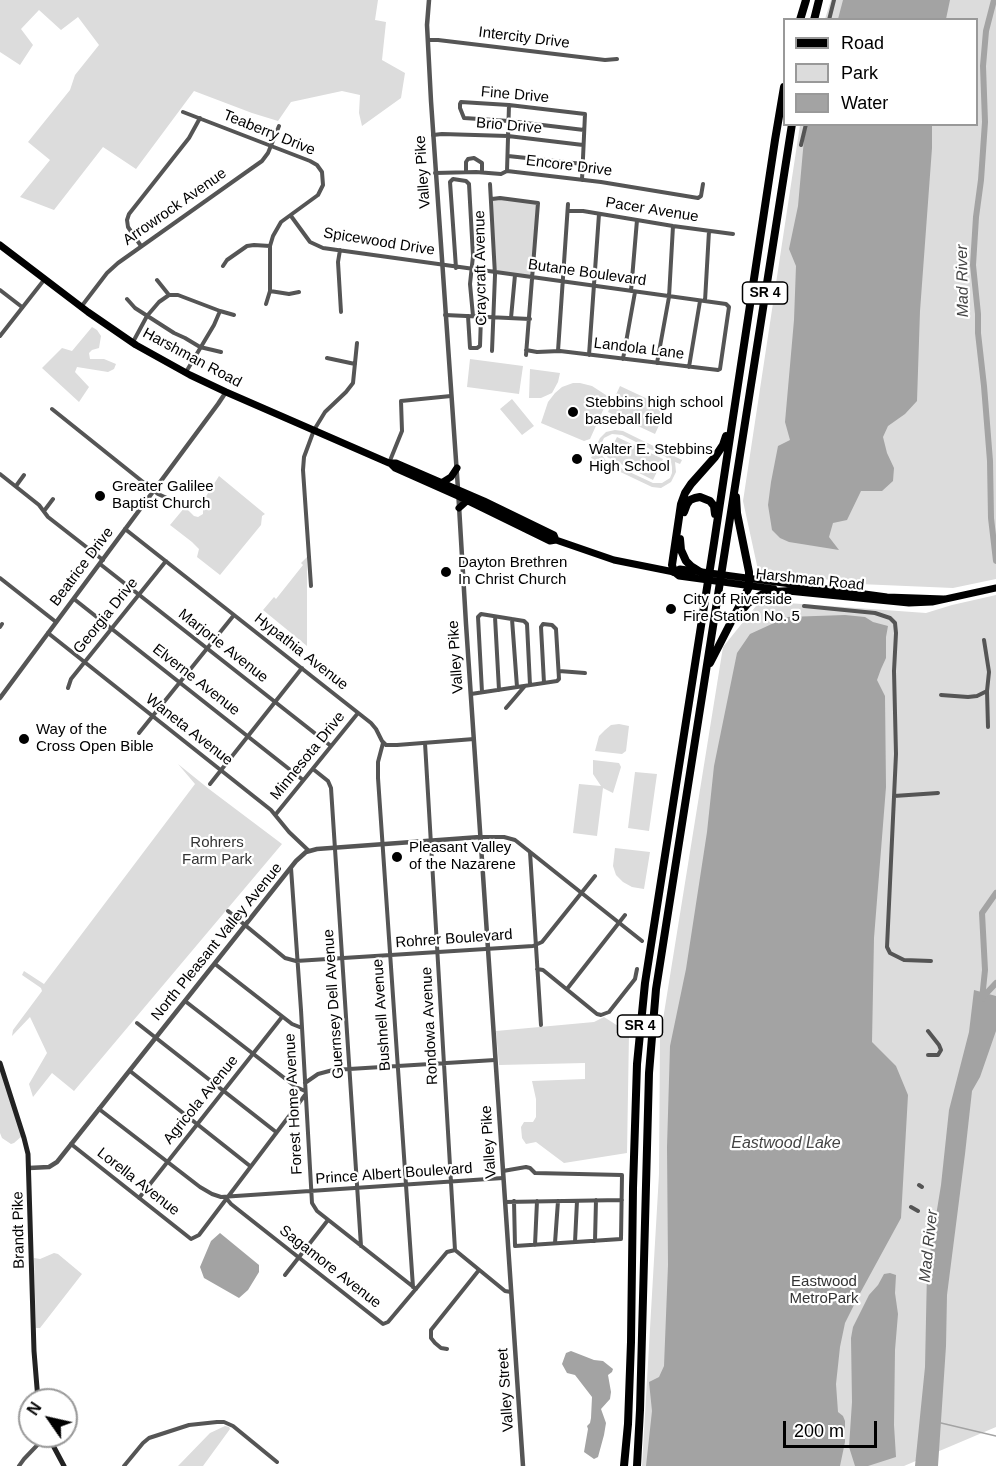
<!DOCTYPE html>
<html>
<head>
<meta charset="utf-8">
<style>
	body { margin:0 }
	#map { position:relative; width:996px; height:1466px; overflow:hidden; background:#fff; font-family:Arial,sans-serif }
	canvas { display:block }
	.legend { position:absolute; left:783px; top:18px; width:195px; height:108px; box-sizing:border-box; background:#fff; border:2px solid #999; margin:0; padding:8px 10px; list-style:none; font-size:18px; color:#000 }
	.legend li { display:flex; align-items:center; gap:12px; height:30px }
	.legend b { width:30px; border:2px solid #999 }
	.north { position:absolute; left:18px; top:1388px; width:60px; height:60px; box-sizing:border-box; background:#fff; border:2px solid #999; border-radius:50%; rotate:304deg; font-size:16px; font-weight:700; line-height:24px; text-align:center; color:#000 }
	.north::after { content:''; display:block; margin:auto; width:21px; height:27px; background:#000; clip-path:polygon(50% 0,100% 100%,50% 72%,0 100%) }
	.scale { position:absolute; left:783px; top:1421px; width:94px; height:27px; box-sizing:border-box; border:3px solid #000; border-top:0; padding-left:8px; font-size:18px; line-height:21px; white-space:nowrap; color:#000; -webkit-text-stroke:4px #fff; paint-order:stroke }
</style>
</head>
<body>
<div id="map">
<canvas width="996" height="1466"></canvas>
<ul class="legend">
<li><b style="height:8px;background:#000"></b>Road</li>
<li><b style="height:16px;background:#dcdcdc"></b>Park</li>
<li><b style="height:16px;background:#a3a3a3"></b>Water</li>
</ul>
<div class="north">N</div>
<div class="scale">200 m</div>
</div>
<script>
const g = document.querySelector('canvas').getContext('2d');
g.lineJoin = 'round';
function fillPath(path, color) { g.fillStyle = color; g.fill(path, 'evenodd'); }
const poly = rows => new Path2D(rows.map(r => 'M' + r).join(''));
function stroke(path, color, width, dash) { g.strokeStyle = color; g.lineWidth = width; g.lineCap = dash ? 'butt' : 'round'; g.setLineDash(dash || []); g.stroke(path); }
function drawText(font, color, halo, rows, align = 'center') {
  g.font = font + ' Arial,sans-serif'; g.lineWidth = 4.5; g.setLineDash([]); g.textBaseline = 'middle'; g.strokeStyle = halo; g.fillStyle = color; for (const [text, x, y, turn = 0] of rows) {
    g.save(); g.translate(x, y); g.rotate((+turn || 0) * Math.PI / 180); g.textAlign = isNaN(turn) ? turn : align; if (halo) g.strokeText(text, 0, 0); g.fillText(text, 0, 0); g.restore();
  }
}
fillPath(poly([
	[0,0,378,0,375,20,386,22,382,60,405,73,401,98,362,126,359,113,360,95,342,91,291,102,278,121,252,113,194,91,136,169,103,147,54,210,20,197,50,160,28,142,70,90,75,75,99,45,78,17,61,30,39,10,21,29,33,45,20,65,0,52],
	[831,0,996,0,996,579,953,588,859,584,758,570,743,501,800,125,976,124,976,20,825,19],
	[492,199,538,203,533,277,494,272],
	[92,327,97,330,101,336,99,348,92,350,89,353,90,359,104,359,116,364,114,369,108,372,77,367,75,372,89,387,79,402,42,368,62,348,72,351],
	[470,359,523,366,519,394,467,387],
	[530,369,560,373,558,382,552,393,541,398,529,398],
	[573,383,580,383,592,386,609,397,590,439,584,441,541,423,548,402,555,393,562,387],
	[620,386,667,408,655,434,608,412],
	[512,399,534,426,522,435,500,409],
	[615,430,623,431,682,460,680,464,675,462,676,472,671,482,661,488,652,487,591,458,593,454,598,456,596,446,600,438,606,432],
	[612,434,622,435,666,457,671,462,672,467,672,473,670,478,662,483,653,483,606,461,602,455,600,446,604,438],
	[617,437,663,459,653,480,607,457],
	[219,476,265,514,262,516,261,525,220,575,197,557,199,549,192,542,170,525,185,507,194,516,198,517,203,514,203,501],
	[307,557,307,646,263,610,274,597,276,599,303,565,301,563],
	[996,595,996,1427,904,1466,642,1466,659,1174,660,1038,723,647,760,601,926,613,952,605],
	[619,724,629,726,626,751,622,754,595,751,599,736,605,730,611,725],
	[593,760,619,763,621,767,613,793,603,788,597,836,573,833,579,784,601,786,593,774],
	[178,764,209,789,282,844,74,1091,52,1073,33,1097,29,1084,47,1053,30,1017,12,1036,13,1030,42,991,41,988,22,975,24,971,44,984,195,784],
	[635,772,657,774,649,831,628,828],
	[615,848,650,852,644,889,632,887,623,882,616,875,613,866],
	[604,1017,629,1033,627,1153,564,1163,536,1142,526,1144,522,1138,521,1127,524,1122,533,1122,536,1117,536,1099,532,1081,585,1079,585,1063,499,1065,496,1031,594,1022],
	[0,1068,22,1136,14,1143,11,1144,2,1138,0,1133],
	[54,1253,58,1254,82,1274,40,1328,36,1328,34,1258,40,1259],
	[225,1426,229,1427,230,1429,203,1466,178,1466,210,1433]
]), '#dcdcdc');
fillPath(poly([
	[843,0,950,0,946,19,838,19],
	[807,125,932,125,932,148,920,311,917,401,905,414,888,426,883,437,887,453,894,468,893,481,882,491,861,491,847,520,833,523,829,537,839,550,789,542,780,538,772,530,768,505,771,482,778,446,790,440,785,422,794,320,796,266,789,249,798,206,804,139],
	[845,615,865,617,873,622,888,626,886,637,886,658,881,669,877,680,885,696,886,787,874,938,872,1042,896,1066,908,1095,901,1218,858,1297,845,1323,840,1347,836,1384,838,1412,843,1416,845,1421,845,1442,840,1466,646,1466,652,1411,649,1382,659,1377,664,1366,668,1265,667,1147,670,1046,686,969,707,832,714,766,737,653,750,634,787,617],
	[974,990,996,996,996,1031,980,1077,972,1091,965,1154,947,1295,946,1346,938,1466,915,1466,925,1367,927,1271,941,1185,949,1110,969,1032],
	[220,1233,259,1265,259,1272,248,1290,239,1298,204,1278,200,1267,211,1241],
	[890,1273,896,1275,895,1293,898,1314,895,1350,894,1425,896,1457,868,1466,855,1466,849,1447,852,1402,851,1338,853,1327,869,1295,878,1285,884,1274],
	[571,1351,594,1360,603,1361,613,1369,612,1372,608,1375,611,1392,610,1399,601,1409,606,1423,604,1435,598,1457,594,1459,584,1452,588,1429,587,1426,590,1423,591,1418,592,1397,575,1375,567,1373,562,1364,566,1353]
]), '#a3a3a3');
stroke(poly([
	[941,1423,996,1436]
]), '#a3a3a3', 1.5);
stroke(poly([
	[994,0,986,31,983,66,985,122,981,180,976,217,973,265,978,314,978,333,984,386,990,461,991,518,996,561],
	[982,998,996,983],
	[982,999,985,970,982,913,996,893]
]), '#a3a3a3', 6);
stroke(poly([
	[829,20,834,0],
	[428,40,438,40,605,60,617,59],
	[183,112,310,161,317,165,322,172,323,185,318,195,281,222,273,236,270,246,270,291,266,304],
	[433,135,442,134,508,136,583,145],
	[801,145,806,124],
	[508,156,583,164],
	[507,171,509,105],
	[466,172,466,162,468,159,474,158,482,163,482,172],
	[435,173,476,172,501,174,507,171,601,182,698,198,701,196,703,184],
	[582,180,585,114,509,105,461,102,460,104,460,108,464,118,509,121,584,130],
	[490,184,495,275,492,351],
	[492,199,500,198,538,203,526,355],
	[568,211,583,211,673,226,733,234],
	[291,216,310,242,323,248,726,304,729,307,720,369,718,370,560,351,537,352,526,350],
	[141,246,128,227,127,220,129,214,189,138,200,118],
	[340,250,338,262,341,312],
	[223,266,227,260,247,246,254,245,270,246],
	[456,268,450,182,453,179,466,181,469,184,473,256,470,284,473,316],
	[157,280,169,295,178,295,220,311,234,315],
	[0,290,22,307],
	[270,291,289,294,299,292],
	[631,291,637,220],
	[127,299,135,308,174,333,185,338,200,347,221,352],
	[705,301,709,231],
	[81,307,107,273,118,263,262,161,268,153,279,126],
	[445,315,530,319],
	[468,316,470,348,477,348,480,346,481,317],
	[511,318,515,275],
	[0,336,44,280],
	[133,342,147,316,159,302,169,295],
	[558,351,568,204],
	[589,355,599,214],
	[327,358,355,364],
	[623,359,635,292],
	[657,363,669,297,673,226],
	[689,367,700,301],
	[186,372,214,325,220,311],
	[52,409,158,494,187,507],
	[389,463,402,431,401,401,451,396],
	[0,474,39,505,48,517,103,560],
	[16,486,24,475],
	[44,511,53,499],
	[125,529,371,723,376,729,382,741,386,745,397,745,474,739],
	[100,564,331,746],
	[0,578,56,622],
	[311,586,303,470,304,457,314,430,325,412,346,392,353,383,357,343],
	[74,599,303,780],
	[804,606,875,613,890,618,895,623,896,633,894,671,896,754,887,947,890,953,904,960,931,961],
	[495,617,499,690],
	[512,619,517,687],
	[0,627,2,624],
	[48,633,271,810,289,832,309,851],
	[559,671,585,673],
	[68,688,71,679,166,561],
	[987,691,988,727],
	[482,692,478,617,481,614,524,621,527,624,530,685],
	[471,694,557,681,559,679,556,629,552,625,543,624,541,627,544,683],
	[941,695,968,697,977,696,987,691,989,672,984,640],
	[506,708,524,687],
	[139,733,234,615],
	[383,743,378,762,378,778,413,1287],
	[425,743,455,1250],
	[313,769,328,781,331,788,361,1246],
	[210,784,302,668],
	[894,796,938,793],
	[276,814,358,713],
	[480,837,504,837,515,840,642,941],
	[530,852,541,1025],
	[291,868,301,1010,312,1203,317,1211,416,1289],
	[228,911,285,958,296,961,533,946,542,942,595,876],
	[215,964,292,1024,302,1028],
	[537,969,543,970,597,1014,601,1015,609,1012,635,979,637,969],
	[567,989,625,915],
	[185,1001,296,1087,305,1091],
	[137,1023,276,1132],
	[928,1055,938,1055,941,1050,939,1045,928,1031],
	[130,1071,250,1166],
	[305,1083,318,1074,333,1070,495,1060],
	[99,1109,200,1187,212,1194,221,1197,503,1178],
	[71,1144,191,1239,199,1235,305,1095],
	[503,1171,526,1167,530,1168,535,1173,622,1175,621,1239,515,1246,514,1201],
	[919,1185,922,1187],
	[139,1198,282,1017],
	[226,1198,231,1204,383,1324,388,1322,447,1252,455,1250],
	[505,1202,622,1200],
	[911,1207,918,1211],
	[595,1241,596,1200],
	[575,1242,577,1201],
	[555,1243,558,1201],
	[535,1245,537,1201],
	[455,1250,505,1291,511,1292],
	[285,1275,328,1220],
	[447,1349,441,1348,435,1343,431,1338,431,1330,479,1270],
	[19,1466,24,1459,46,1436],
	[124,1466,143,1443,149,1438,189,1425,217,1422,224,1422,233,1426,277,1462]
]), '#555', 4);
stroke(poly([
	[429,0,427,25,431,101,458,489,466,624,523,1466],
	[0,698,218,404,226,392],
	[29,1168,49,1167,57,1162,296,861,306,852,317,849,480,837]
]), '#555', 4.5);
stroke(poly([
	[0,1063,24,1138,28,1154,34,1351,38,1400],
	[48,1436,64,1466]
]), '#222', 5);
stroke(poly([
	[0,245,88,312,136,345,190,375,226,392,389,463,396,463,484,501,554,535,556,540],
	[390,463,395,468,458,496,550,541,556,540,614,560,674,572,680,569,887,597,944,599],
	[443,482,451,477,457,468],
	[459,508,468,500],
	[674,572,679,576,774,589],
	[788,591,909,603,932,602,996,588]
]), '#000', 7);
stroke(poly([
	[800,20,806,0],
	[814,20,819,0],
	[684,512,687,504,690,500,695,498,700,497,710,501,714,506,715,514],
	[680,539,681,550,686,561,691,566,702,573],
	[674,572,672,565,681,504,685,493,691,484,715,457,723,445,726,436],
	[739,614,748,603,763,594,770,592,792,591],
	[710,663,749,587,749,572,737,513,736,497],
	[624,1466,628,1424,631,1342,633,1188,637,1064,645,983,714,543,775,140,784,87],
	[637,1466,640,1410,649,1073,656,989,792,124]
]), '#000', 8);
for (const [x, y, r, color] of [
	[573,412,6,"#000"],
	[577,459,6,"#000"],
	[100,496,6,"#000"],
	[446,572,6,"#000"],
	[671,609,6,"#000"],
	[24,739,6,"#000"],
	[397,857,6,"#000"]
]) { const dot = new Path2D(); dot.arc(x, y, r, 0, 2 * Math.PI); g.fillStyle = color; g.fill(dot); stroke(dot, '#fff', 2); }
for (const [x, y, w] of [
	[765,293,45],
	[640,1026,45]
]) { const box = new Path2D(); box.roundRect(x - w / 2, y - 11, w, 22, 4.5); g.fillStyle = '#fff'; g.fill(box); stroke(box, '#000', 1.5); }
drawText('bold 14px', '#000', null, [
	["SR 4",765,293],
	["SR 4",640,1026]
]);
drawText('15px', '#000', '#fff', [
	["Intercity Drive",524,38,7],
	["Fine Drive",515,95,5],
	["Brio Drive",509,126,5],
	["Teaberry Drive",269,133,22],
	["Encore Drive",569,166,7],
	["Valley Pike",423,172,-94],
	["Arrowrock Avenue",175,207,-35],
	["Pacer Avenue",652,210,9],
	["Spicewood Drive",379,242,9],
	["Craycraft Avenue",481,268,-91],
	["Butane Boulevard",587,273,8],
	["Landola Lane",639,349,7],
	["Harshman Road",192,358,28],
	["Beatrice Drive",82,567,-53],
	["Harshman Road",810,580,6],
	["Georgia Drive",106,616,-51],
	["Marjorie Avenue",223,646,38],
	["Hypathia Avenue",301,652,38],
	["Valley Pike",456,657,-94],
	["Elverne Avenue",196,680,38],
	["Waneta Avenue",189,730,38],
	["Minnesota Drive",308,756,-51],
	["Rohrer Boulevard",454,939,-4],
	["North Pleasant Valley Avenue",217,942,-51],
	["Guernsey Dell Avenue",334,1004,-94],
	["Bushnell Avenue",382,1015,-94],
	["Rondowa Avenue",430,1026,-93],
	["Agricola Avenue",201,1100,-51],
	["Forest Home Avenue",294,1104,-93],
	["Valley Pike",489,1142,-94],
	["Prince Albert Boulevard",394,1174,-4],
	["Lorella Avenue",138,1182,38],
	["Brandt Pike",19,1230,-91],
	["Sagamore Avenue",330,1267,38],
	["Valley Street",506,1390,-94]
]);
drawText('15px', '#000', '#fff', [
	["Stebbins high school",585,403],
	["baseball field",585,420],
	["Walter E. Stebbins",589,450],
	["High School",589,467],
	["Greater Galilee",112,487],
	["Baptist Church",112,504],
	["Dayton Brethren",458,563],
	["In Christ Church",458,580],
	["City of Riverside",683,600],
	["Fire Station No. 5",683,617],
	["Way of the",36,730],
	["Cross Open Bible",36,747],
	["Pleasant Valley",409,848],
	["of the Nazarene",409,865]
], 'left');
drawText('15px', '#333', '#fff', [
	["Rohrers",217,843],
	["Farm Park",217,860],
	["Eastwood",824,1282],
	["MetroPark",824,1299]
]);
drawText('italic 16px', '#444', '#fff', [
	["Mad River",963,281,-91],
	["Eastwood Lake",786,1144],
	["Mad River",929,1246,-84]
]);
</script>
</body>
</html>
